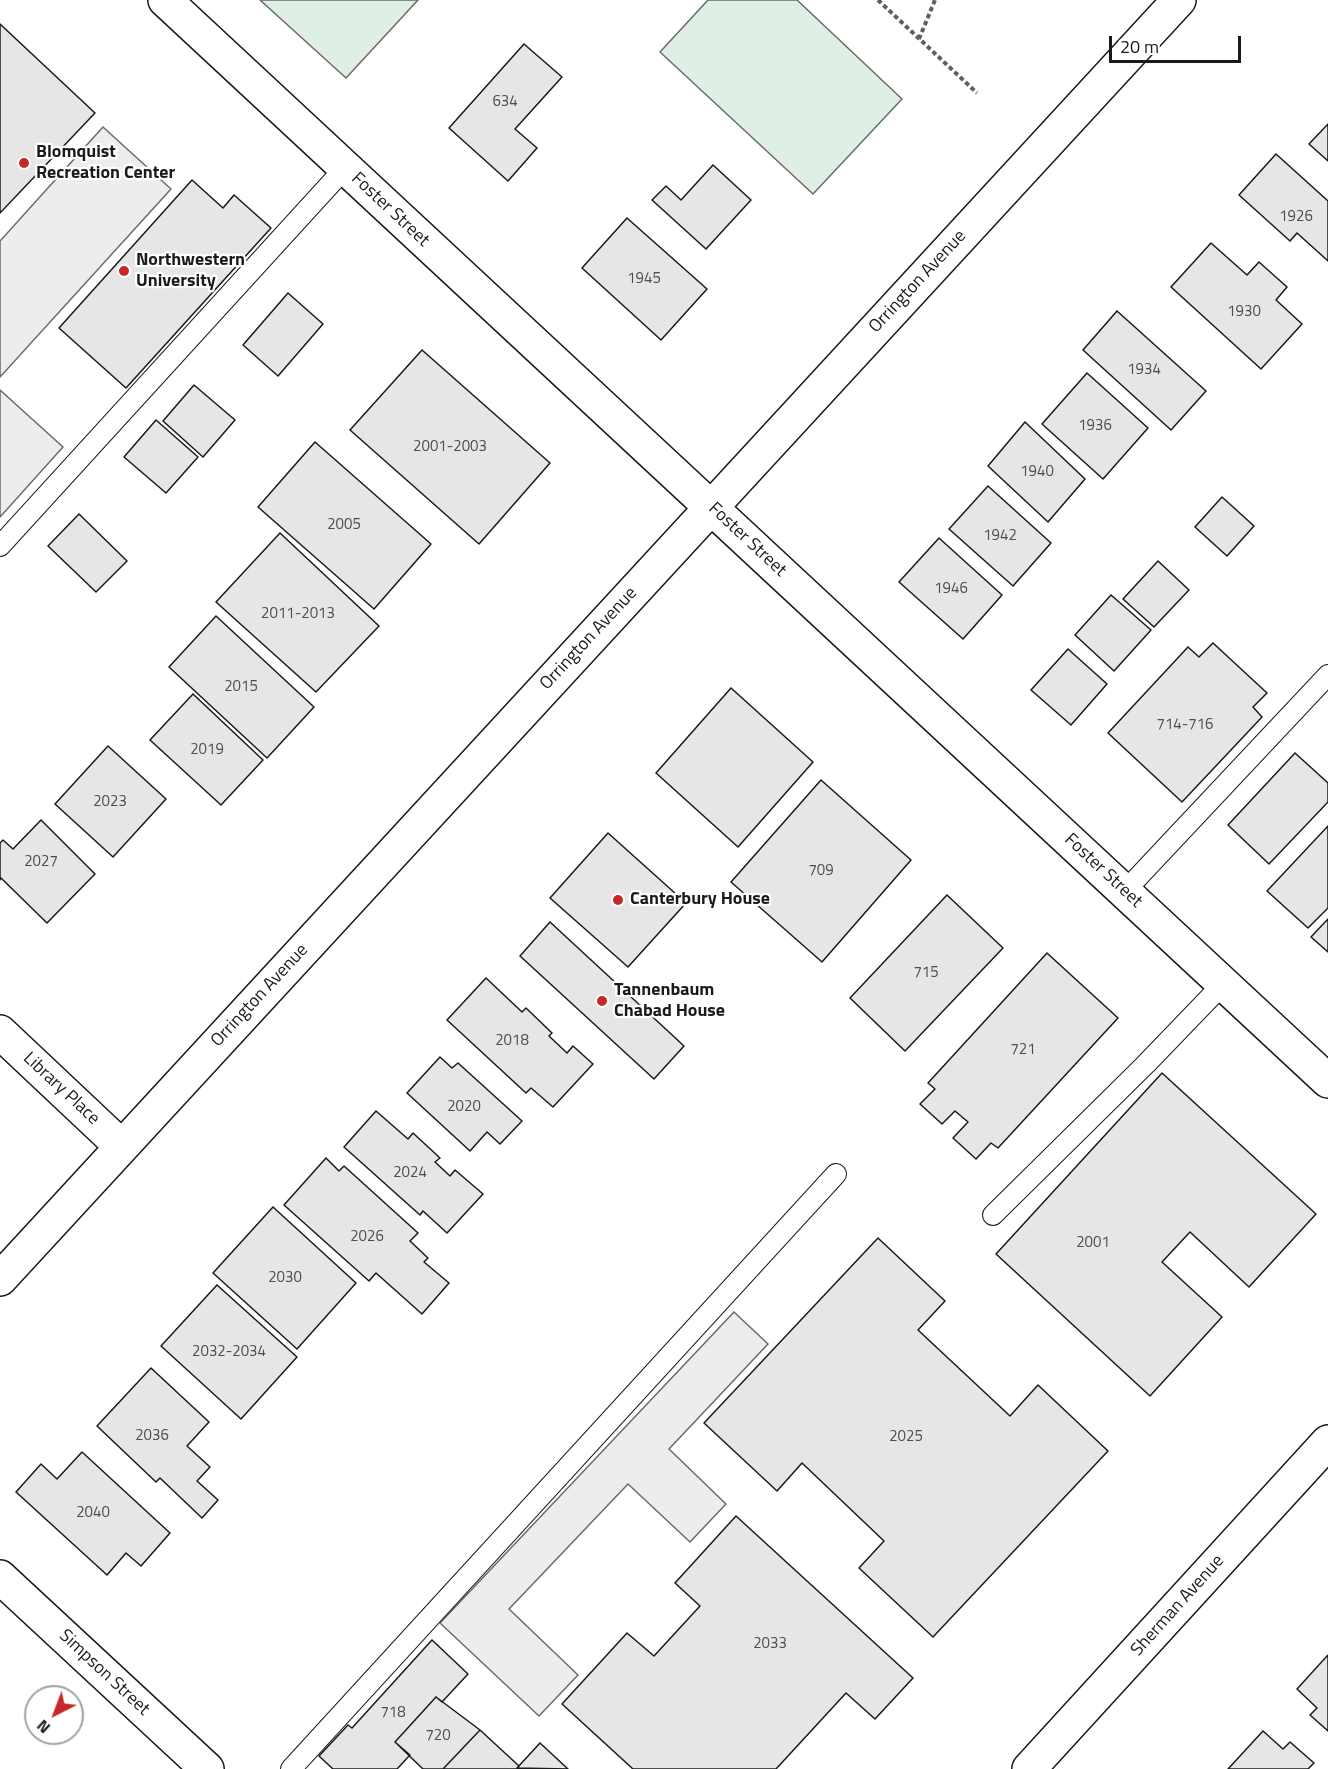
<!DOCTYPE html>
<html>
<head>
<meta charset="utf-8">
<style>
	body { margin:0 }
	#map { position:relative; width:1328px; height:1769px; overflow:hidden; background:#fff; font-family:"Titillium Web",sans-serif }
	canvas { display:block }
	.north { position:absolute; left:24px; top:1685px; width:60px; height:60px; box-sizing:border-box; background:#fff; border:2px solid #a3a3a3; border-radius:50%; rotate:222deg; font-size:16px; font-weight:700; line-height:24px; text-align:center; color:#1a1a1a }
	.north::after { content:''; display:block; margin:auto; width:21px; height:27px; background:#c62828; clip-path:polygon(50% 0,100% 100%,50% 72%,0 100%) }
	.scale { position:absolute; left:1109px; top:36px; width:132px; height:27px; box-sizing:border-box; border:3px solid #1a1a1a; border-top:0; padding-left:8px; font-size:18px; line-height:21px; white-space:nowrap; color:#1a1a1a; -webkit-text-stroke:4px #fff; paint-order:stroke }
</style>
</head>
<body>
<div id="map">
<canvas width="1328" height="1769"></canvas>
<div class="north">N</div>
<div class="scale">20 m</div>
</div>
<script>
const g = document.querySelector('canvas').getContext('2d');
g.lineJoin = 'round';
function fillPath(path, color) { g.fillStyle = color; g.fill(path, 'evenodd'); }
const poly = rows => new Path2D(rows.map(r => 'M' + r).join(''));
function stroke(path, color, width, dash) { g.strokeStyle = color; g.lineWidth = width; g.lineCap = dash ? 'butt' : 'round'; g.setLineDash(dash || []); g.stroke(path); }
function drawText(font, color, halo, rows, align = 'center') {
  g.font = font + ' "Titillium Web",sans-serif'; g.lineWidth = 4.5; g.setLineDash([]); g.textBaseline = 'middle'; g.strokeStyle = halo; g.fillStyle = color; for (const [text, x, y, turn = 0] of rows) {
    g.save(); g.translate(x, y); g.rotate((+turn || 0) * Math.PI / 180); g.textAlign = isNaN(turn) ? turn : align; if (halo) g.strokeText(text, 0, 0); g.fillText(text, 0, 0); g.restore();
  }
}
const green = poly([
	[260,0,418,0,346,78,260,0],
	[708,0,797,0,902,99,813,194,660,52,708,0]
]);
fillPath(green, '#e0efe3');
stroke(green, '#6a6a6a', 1.5);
const parking = poly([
	[103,127,171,189,0,377,0,241,103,127],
	[0,390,63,447,0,517,0,390],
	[734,1312,768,1344,669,1449,726,1504,690,1542,628,1484,509,1609,578,1675,539,1716,440,1623,734,1312]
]);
fillPath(parking, '#ededed');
stroke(parking, '#6a6a6a', 1.5);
const building = poly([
	[0,24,95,113,0,213,0,24],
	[524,44,562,77,515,129,537,148,508,181,449,128,524,44],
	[1328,124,1328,161,1309,144,1328,124],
	[1276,154,1328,201,1328,261,1297,233,1290,241,1239,195,1276,154],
	[713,165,751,200,706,249,652,200,666,186,681,200,713,165],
	[192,180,223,208,234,195,271,228,126,388,59,328,192,180],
	[627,218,707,289,661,340,582,268,627,218],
	[1211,243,1247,275,1259,262,1287,287,1276,300,1302,324,1261,369,1171,287,1211,243],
	[288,293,323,324,278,376,243,345,288,293],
	[1117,311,1206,391,1171,430,1083,350,1117,311],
	[422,350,550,463,479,544,350,430,422,350],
	[1087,373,1148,428,1103,479,1042,424,1087,373],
	[194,385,235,420,203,457,163,421,194,385],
	[156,420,198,457,166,493,124,457,156,420],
	[1025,422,1085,479,1048,522,988,466,1025,422],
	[315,442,431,544,374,609,258,507,315,442],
	[988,486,1051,543,1013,586,949,529,988,486],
	[1222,497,1254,526,1227,556,1195,527,1222,497],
	[79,514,127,561,96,592,48,546,79,514],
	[280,533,379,626,316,692,216,602,280,533],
	[939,538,1002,595,963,639,899,582,939,538],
	[1158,561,1189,590,1154,627,1123,599,1158,561],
	[1111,595,1151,630,1114,671,1075,635,1111,595],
	[216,616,314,707,267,758,169,667,216,616],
	[1213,643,1267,693,1253,707,1262,717,1182,802,1108,733,1188,647,1199,657,1213,643],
	[1068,649,1107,684,1071,725,1031,690,1068,649],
	[731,688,813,762,738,847,656,773,731,688],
	[193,694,263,760,221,805,150,740,193,694],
	[108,746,166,799,113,857,55,804,108,746],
	[1295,753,1328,783,1328,802,1269,864,1228,825,1295,753],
	[821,780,911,860,822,962,731,882,821,780],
	[41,820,95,874,47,923,1,878,0,880,0,843,3,840,13,849,41,820],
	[1328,826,1328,908,1308,928,1267,891,1328,826],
	[608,833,686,903,628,967,550,898,608,833],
	[947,895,1003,948,905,1051,850,998,947,895],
	[1328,919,1328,952,1311,937,1328,919],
	[550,922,684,1046,654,1079,520,956,550,922],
	[1047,953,1118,1018,998,1148,991,1143,976,1159,953,1138,968,1122,955,1111,942,1124,920,1104,935,1089,928,1083,1047,953],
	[486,978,522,1012,526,1008,552,1033,549,1036,567,1053,573,1046,593,1064,553,1107,531,1088,526,1093,447,1020,486,978],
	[440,1057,452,1068,458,1063,522,1121,500,1144,487,1132,470,1151,407,1093,440,1057],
	[1162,1073,1316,1214,1249,1287,1190,1232,1162,1262,1222,1317,1150,1396,996,1254,1162,1073],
	[376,1111,408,1139,413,1133,440,1158,435,1162,450,1176,455,1170,483,1194,447,1233,423,1211,420,1215,344,1147,376,1111],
	[326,1158,339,1171,344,1166,418,1233,410,1241,428,1258,424,1262,449,1283,422,1314,376,1273,369,1281,284,1205,326,1158],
	[273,1207,356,1283,297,1349,213,1273,273,1207],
	[878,1238,945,1301,918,1330,1010,1416,1038,1385,1108,1451,933,1637,859,1568,884,1541,802,1463,777,1491,704,1423,878,1238],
	[217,1285,297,1357,241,1419,161,1346,217,1285],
	[151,1368,209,1422,187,1446,210,1467,197,1481,218,1500,202,1518,160,1478,156,1482,97,1426,151,1368],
	[82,1452,170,1533,141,1566,126,1553,107,1575,16,1492,41,1464,57,1479,82,1452],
	[736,1516,913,1678,875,1719,846,1693,776,1769,633,1769,562,1704,627,1633,654,1656,700,1606,675,1583,736,1516],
	[432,1640,468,1674,442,1702,436,1697,395,1742,410,1755,397,1769,333,1769,319,1756,348,1725,352,1728,432,1640],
	[1328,1655,1328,1731,1310,1715,1317,1708,1297,1689,1328,1655],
	[436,1697,480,1730,443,1769,423,1769,395,1742,436,1697],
	[480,1730,519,1766,518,1769,443,1769,480,1730],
	[1263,1731,1283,1749,1290,1742,1314,1763,1308,1769,1228,1769,1263,1731],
	[540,1743,568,1769,517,1768,540,1743]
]);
fillPath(building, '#e6e6e6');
stroke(building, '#1a1a1a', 1.5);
const lane = poly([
	[0,546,345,168],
	[1125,891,1328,675],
	[993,1215,1146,1064,1224,983],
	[291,1769,836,1174]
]);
const street = poly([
	[0,1032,121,1146],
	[0,1279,1179,0],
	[0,1577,207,1769]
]);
const secondary = poly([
	[165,0,1328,1081],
	[1029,1769,1328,1442]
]);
stroke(lane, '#1a1a1a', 22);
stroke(street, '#1a1a1a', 36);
stroke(secondary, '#1a1a1a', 36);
stroke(poly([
	[878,0,977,93],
	[919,39,935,0]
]), '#5f5f5f', 4, [4.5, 3]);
stroke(lane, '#fff', 20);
stroke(street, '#fff', 33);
stroke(secondary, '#fff', 33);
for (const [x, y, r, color] of [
	[24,163,6,"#c62828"],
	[124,271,6,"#c62828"],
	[618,900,6,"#c62828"],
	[602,1001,6,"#c62828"]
]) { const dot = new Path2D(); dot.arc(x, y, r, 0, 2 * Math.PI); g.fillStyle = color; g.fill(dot); stroke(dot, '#fff', 2); }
drawText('15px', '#4d4d4d', null, [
	["634",505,102],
	["1926",1296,217],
	["1945",644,279],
	["1930",1244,312],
	["1934",1144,370],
	["1936",1095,426],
	["2001-2003",450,447],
	["1940",1037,472],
	["2005",344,525],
	["1942",1000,536],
	["1946",951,589],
	["2011-2013",298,614],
	["2015",241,687],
	["714-716",1185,725],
	["2019",207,750],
	["2023",110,802],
	["2027",41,862],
	["709",821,871],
	["715",926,973],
	["2018",512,1041],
	["721",1023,1050],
	["2020",464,1107],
	["2024",410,1173],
	["2026",367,1237],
	["2001",1093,1243],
	["2030",285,1278],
	["2032-2034",229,1352],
	["2036",152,1436],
	["2025",906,1437],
	["2040",93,1513],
	["2033",770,1644],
	["718",393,1713],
	["720",438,1736]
]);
drawText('bold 18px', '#1a1a1a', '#fff', [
	["Blomquist",36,153],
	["Recreation Center",36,174],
	["Northwestern",136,261],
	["University",136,282],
	["Canterbury House",630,900],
	["Tannenbaum",614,991],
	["Chabad House",614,1012]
], 'left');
drawText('18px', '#1a1a1a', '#fff', [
	["Foster Street",390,210,43],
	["Orrington Avenue",918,282,-47],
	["Foster Street",747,540,43],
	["Orrington Avenue",589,639,-47],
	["Foster Street",1103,871,43],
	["Orrington Avenue",260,996,-47],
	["Library Place",61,1089,43],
	["Sherman Avenue",1178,1606,-48],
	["Simpson Street",104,1673,43]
]);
</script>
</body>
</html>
